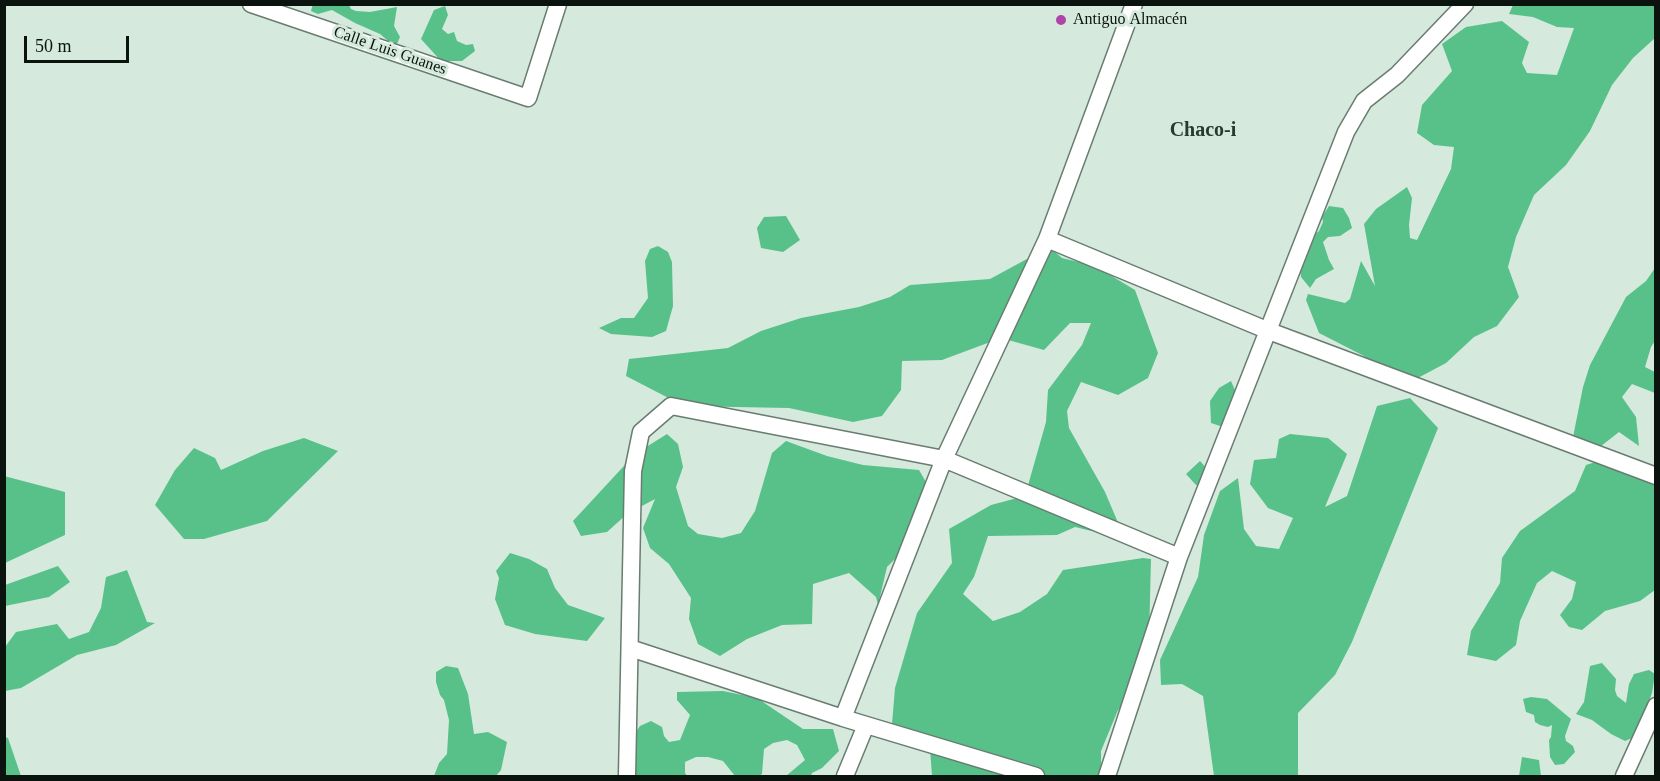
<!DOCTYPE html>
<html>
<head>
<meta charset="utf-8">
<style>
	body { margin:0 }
	#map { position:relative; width:1660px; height:781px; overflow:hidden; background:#d5eadd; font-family:Georgia,serif }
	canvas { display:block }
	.frame { position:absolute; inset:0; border:6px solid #0b130e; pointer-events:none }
	.scale { position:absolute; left:24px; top:36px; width:105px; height:27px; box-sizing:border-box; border:3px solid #0b130e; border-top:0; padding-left:8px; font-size:18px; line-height:21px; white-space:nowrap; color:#0b130e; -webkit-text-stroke:4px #d5eadd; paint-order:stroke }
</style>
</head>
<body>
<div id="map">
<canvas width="1660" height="781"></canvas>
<div class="frame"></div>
<div class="scale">50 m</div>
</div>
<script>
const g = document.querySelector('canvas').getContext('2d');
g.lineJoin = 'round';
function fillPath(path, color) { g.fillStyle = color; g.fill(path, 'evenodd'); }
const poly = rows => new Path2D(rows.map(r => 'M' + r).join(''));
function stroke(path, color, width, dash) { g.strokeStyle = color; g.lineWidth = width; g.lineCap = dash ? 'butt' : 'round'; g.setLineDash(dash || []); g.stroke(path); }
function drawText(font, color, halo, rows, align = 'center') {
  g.font = font + ' Georgia,serif'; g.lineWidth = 6; g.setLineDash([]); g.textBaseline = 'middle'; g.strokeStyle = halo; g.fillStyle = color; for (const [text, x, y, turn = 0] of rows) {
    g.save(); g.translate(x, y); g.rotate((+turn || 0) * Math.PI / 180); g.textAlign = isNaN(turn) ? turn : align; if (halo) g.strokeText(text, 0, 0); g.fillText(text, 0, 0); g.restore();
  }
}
fillPath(poly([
	[313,4,349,5,351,9,356,11,370,12,397,7,394,26,400,37,397,44,393,45,380,34,355,23,332,10,318,14,311,11],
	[1513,5,1655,5,1655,38,1633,58,1612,85,1590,131,1566,165,1534,195,1516,237,1508,267,1519,297,1497,326,1474,337,1446,363,1401,387,1383,384,1364,356,1319,333,1306,300,1308,294,1345,303,1350,299,1361,261,1375,286,1364,224,1376,209,1407,187,1412,198,1409,225,1410,238,1417,240,1451,169,1454,147,1434,145,1417,133,1422,105,1452,71,1442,44,1466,27,1502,21,1529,42,1522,63,1527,73,1557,75,1574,28,1557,27,1533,17,1509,14],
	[445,6,448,15,442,29,448,34,454,32,457,41,466,45,473,44,475,51,462,61,441,61,421,39,434,10],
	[1329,206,1343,208,1349,218,1352,228,1340,236,1328,237,1323,242,1329,260,1334,269,1316,279,1310,288,1301,277,1300,267,1314,235,1319,231,1323,222,1322,217],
	[786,216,800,240,783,252,761,248,757,228,764,217],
	[658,246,668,252,672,262,673,306,666,331,652,337,611,334,599,328,621,318,634,318,648,298,645,261,650,249],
	[1049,247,1062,258,1095,266,1135,290,1158,353,1148,378,1118,395,1081,382,1067,411,1069,428,1105,492,1125,539,1075,527,1057,535,988,536,974,577,963,594,993,621,1020,612,1047,594,1063,570,1143,558,1151,559,1148,679,1118,710,1101,751,1101,776,932,776,930,749,891,736,895,688,917,613,952,563,949,529,991,505,1025,496,1046,422,1048,390,1082,345,1091,323,1070,323,1044,350,1001,338,942,360,902,361,901,390,882,416,853,422,789,408,684,406,626,376,629,359,728,348,761,331,801,318,859,307,890,297,910,285,990,279],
	[1655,268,1655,341,1651,347,1645,367,1655,372,1655,393,1632,384,1622,397,1636,417,1639,446,1619,432,1596,450,1571,447,1583,387,1590,365,1626,297,1646,281],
	[1231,381,1238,397,1226,428,1211,423,1210,401,1219,388],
	[1410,398,1438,428,1352,642,1335,675,1298,713,1298,776,1214,776,1203,696,1182,684,1161,685,1160,660,1198,577,1204,535,1220,491,1238,478,1244,529,1256,546,1279,549,1293,518,1268,508,1250,484,1254,460,1276,458,1279,439,1290,434,1328,438,1347,454,1325,507,1347,496,1377,406],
	[667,434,678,444,683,467,676,487,688,526,698,534,722,538,741,533,755,511,772,453,786,441,827,456,863,465,919,470,930,489,904,550,887,567,878,605,876,597,849,573,813,584,812,624,782,625,747,639,720,656,698,644,689,619,691,598,669,564,650,548,643,528,655,499,627,514,607,532,581,536,573,521,635,454],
	[304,438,338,451,267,521,204,539,184,539,155,505,175,470,194,448,215,458,221,470,263,451],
	[1605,459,1643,474,1655,466,1655,590,1640,601,1605,611,1582,630,1569,627,1560,615,1572,599,1576,582,1552,571,1537,583,1520,621,1516,645,1496,661,1467,655,1471,631,1500,583,1502,558,1520,531,1575,491,1586,465],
	[1200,461,1209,471,1201,488,1195,484,1186,474],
	[4,476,65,492,65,535,5,563],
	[510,553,529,559,547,569,555,588,568,605,605,618,587,641,535,634,505,625,495,599,499,578,496,571],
	[58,566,70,582,49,597,5,606,5,585],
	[127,570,147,622,155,623,116,645,77,655,21,688,5,691,5,647,16,632,57,624,69,639,89,632,101,608,106,577],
	[1602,663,1616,679,1615,690,1617,696,1626,703,1629,684,1634,674,1649,670,1655,674,1652,693,1637,736,1625,741,1611,734,1592,720,1576,714,1584,702,1590,666],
	[446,666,458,668,468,694,474,734,488,732,507,742,501,770,496,776,434,776,439,763,447,754,449,720,444,700,440,695,436,682,436,672],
	[723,691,757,698,803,729,833,729,839,751,822,768,812,773,811,776,786,776,805,760,797,745,787,740,773,743,764,749,762,774,759,776,735,776,723,761,708,757,696,757,685,762,685,773,687,776,625,776,631,739,640,726,651,721,662,727,664,736,669,742,680,740,690,715,677,700,677,692],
	[1531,697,1547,699,1571,719,1565,736,1566,741,1573,746,1575,752,1564,764,1555,765,1550,757,1549,740,1551,737,1552,725,1548,727,1540,725,1535,722,1534,715,1526,712,1523,699],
	[4,737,8,738,21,776,5,776],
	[1522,757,1539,760,1541,776,1519,776]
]), '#57c189');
const minor = poly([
	[251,4,528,98,558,4],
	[1047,239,1269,331,1656,476],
	[630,648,843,718,1036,776],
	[843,718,944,459,1047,239,1134,4],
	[627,776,633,471,641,432,671,406,944,459,1179,557],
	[845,776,866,725],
	[1107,776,1179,557,1346,132,1364,101,1397,75,1465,4],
	[1624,776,1656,706]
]);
stroke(minor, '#697c71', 19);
stroke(minor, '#fff', 16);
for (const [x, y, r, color] of [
	[1061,20,6,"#ad46a9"]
]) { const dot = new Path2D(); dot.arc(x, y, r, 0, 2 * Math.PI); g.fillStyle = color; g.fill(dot); stroke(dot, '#d5eadd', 2); }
drawText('16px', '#0b130e', '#d5eadd', [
	["Antiguo Almacén",1073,20]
], 'left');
drawText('16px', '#0b130e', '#d5eadd', [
	["Calle Luis Guanes",390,51,19]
]);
drawText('bold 20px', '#293a30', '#d5eadd', [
	["Chaco-i",1203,131]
]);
</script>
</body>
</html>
